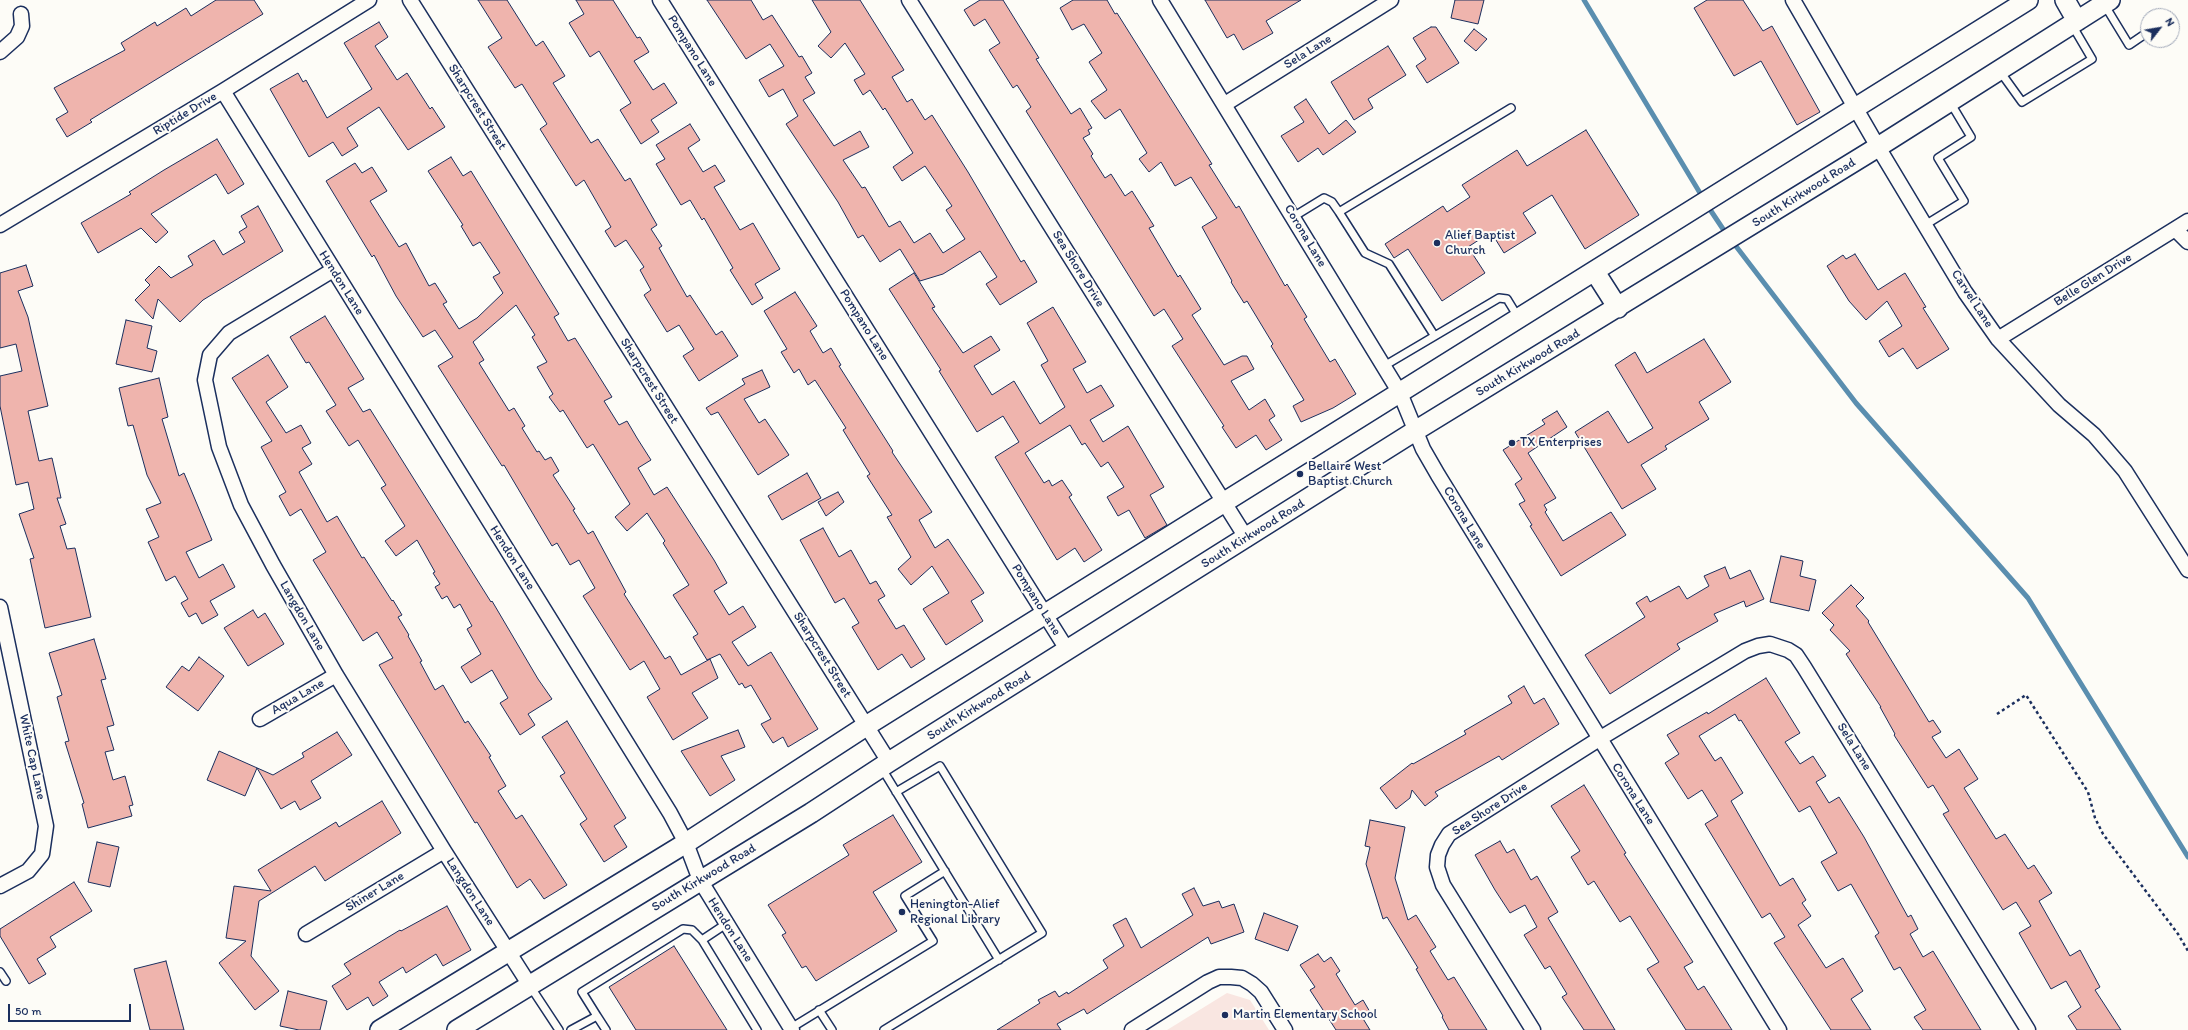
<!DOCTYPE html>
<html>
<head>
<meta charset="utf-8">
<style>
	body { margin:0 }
	#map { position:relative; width:2188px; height:1030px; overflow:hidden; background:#fdfcf7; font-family:Itim,sans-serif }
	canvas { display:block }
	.north { position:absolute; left:2140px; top:8px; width:40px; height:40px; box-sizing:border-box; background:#fdfcf7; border:1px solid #a3aaba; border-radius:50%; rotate:59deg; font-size:11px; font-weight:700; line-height:16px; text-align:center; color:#1b2f5e }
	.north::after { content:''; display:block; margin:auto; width:14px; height:18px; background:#1b2f5e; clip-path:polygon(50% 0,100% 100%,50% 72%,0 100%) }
	.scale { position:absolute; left:8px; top:1004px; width:123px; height:18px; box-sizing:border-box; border:2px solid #1b2f5e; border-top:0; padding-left:5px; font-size:12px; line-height:14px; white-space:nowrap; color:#1b2f5e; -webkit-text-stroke:3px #fdfcf7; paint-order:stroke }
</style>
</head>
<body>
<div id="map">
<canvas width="2188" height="1030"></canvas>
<div class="north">N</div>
<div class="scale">50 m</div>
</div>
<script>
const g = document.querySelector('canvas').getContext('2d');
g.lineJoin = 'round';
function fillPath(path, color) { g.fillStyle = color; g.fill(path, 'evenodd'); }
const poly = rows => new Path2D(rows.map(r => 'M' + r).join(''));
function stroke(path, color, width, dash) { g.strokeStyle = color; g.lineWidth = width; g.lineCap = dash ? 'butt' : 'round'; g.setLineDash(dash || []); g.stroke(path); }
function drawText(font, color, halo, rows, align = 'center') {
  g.font = font + ' Itim,sans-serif'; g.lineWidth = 4; g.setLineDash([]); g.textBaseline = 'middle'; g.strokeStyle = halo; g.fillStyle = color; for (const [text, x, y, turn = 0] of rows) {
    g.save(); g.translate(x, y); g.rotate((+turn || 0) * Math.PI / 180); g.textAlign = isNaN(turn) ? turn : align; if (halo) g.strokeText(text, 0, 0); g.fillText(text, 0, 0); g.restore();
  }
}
fillPath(poly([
	[1227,993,1250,1000,1269,1030,1167,1030]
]), '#f9e6e1');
stroke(poly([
	[1584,0,1703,198],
	[1707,205,1727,235],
	[1732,241,1856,403,2028,598,2188,857]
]), '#5a8eaf', 5);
const building = poly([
	[216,0,254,0,263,14,90,120,92,122,67,137,56,119,68,112,54,88,125,50,121,43,155,22,157,26,186,8,191,16,216,0],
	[478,0,507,0,536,46,543,41,565,76,553,83,591,143,598,139,625,181,630,178,657,225,651,229,662,246,659,248,687,297,690,295,716,335,722,331,738,356,699,381,683,356,694,349,679,325,667,332,644,295,651,290,640,270,644,267,626,240,615,247,605,231,611,227,584,180,576,186,540,129,547,124,522,84,515,88,488,47,502,38,478,0],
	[576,0,613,0,637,38,640,37,649,52,634,61,653,90,664,83,677,103,651,120,659,132,641,144,620,110,631,103,599,51,590,57,569,23,584,14,576,0],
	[707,0,751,0,763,20,772,15,799,57,802,56,812,73,805,77,815,93,803,100,834,146,860,131,869,147,843,160,862,188,865,187,889,227,900,221,914,243,930,233,943,253,965,239,946,210,952,206,925,166,902,181,893,167,913,153,885,108,883,110,870,90,863,95,854,80,865,74,845,43,831,58,818,46,831,32,812,0,860,0,904,70,892,77,907,102,912,99,925,120,932,115,968,172,1021,262,1024,260,1037,282,1000,305,986,284,997,277,980,251,943,274,920,281,900,249,880,262,863,235,858,238,838,202,786,124,798,116,783,89,769,97,759,80,784,66,770,44,746,59,707,0],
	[980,0,1003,0,1039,58,1036,59,1071,114,1080,108,1092,128,1088,130,1090,134,1083,138,1093,154,1091,156,1105,178,1111,174,1125,196,1132,191,1154,226,1149,228,1178,277,1180,275,1201,309,1192,315,1224,365,1242,356,1247,356,1254,369,1231,381,1249,410,1265,399,1275,416,1269,420,1282,440,1266,450,1256,435,1236,448,1222,427,1224,426,1172,346,1183,339,1164,309,1154,316,1026,111,1031,107,1017,85,1013,88,989,50,1000,43,985,19,974,26,964,10,980,0],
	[1073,0,1107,0,1115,14,1117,13,1212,164,1209,165,1236,208,1239,206,1285,286,1287,284,1307,317,1304,319,1330,362,1335,359,1356,394,1333,408,1301,422,1293,406,1304,400,1271,346,1273,344,1247,301,1244,303,1231,282,1232,281,1202,227,1217,218,1191,177,1175,186,1161,162,1149,172,1139,159,1147,153,1120,109,1105,119,1091,101,1107,90,1089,62,1102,53,1084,24,1072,30,1060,8,1073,0],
	[1205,0,1301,0,1266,21,1273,33,1243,50,1234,34,1227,38,1205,0],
	[1455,0,1484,0,1478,24,1451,18,1455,0],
	[1707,0,1743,0,1763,31,1772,26,1820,112,1797,125,1761,61,1734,76,1694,8,1707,0],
	[379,22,388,37,375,46,397,80,407,73,430,109,432,107,445,127,408,150,379,107,347,128,358,146,342,156,333,142,309,157,270,89,298,73,303,82,306,80,327,118,372,89,344,43,379,22],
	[1431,27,1436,27,1459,63,1427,83,1416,66,1426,59,1413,38,1431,27],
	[1474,29,1487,39,1476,51,1464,41,1474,29],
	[1388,46,1406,75,1368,99,1373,108,1354,120,1331,82,1388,46],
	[1306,99,1329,134,1346,120,1356,132,1323,155,1318,148,1298,162,1281,136,1304,122,1294,107,1306,99],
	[690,124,700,140,688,148,703,172,715,165,725,181,714,187,740,230,753,223,780,269,755,284,763,298,752,305,730,270,733,268,704,218,702,220,690,200,681,205,656,164,665,159,656,145,690,124],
	[1586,130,1639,215,1585,249,1552,195,1523,213,1536,233,1504,253,1491,232,1468,247,1485,273,1442,301,1408,249,1394,258,1385,244,1443,206,1447,212,1470,197,1462,185,1517,150,1527,166,1586,130],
	[217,139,244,184,228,194,216,174,151,214,168,232,156,243,141,228,98,253,81,223,131,194,129,192,164,170,217,139],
	[451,157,463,176,471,171,559,314,554,317,568,341,575,338,612,397,604,401,619,425,627,421,637,438,651,460,638,468,654,495,667,487,714,560,727,583,714,591,729,615,743,606,756,627,732,642,748,666,771,652,818,729,788,747,783,737,773,743,761,724,771,719,751,685,745,688,742,683,739,685,720,654,707,660,693,637,698,634,673,595,689,585,663,543,665,541,647,513,627,531,615,517,630,504,593,444,587,448,563,410,560,412,549,397,553,394,537,367,547,362,532,337,535,335,516,305,473,342,484,360,479,363,509,411,514,408,525,426,522,428,537,452,539,451,545,460,551,457,559,471,553,475,575,509,573,510,588,534,593,531,626,592,624,594,665,659,670,656,681,675,710,659,718,678,692,693,708,718,673,740,647,697,660,689,644,661,630,670,583,596,595,588,579,560,570,565,557,543,552,546,504,465,502,466,438,366,453,357,435,330,423,337,396,296,374,255,372,257,326,181,355,163,362,173,372,167,387,191,370,201,399,247,406,243,429,286,435,283,447,302,443,304,459,329,477,318,503,293,493,277,500,273,480,242,473,246,461,226,463,225,428,171,451,157],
	[258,206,283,251,203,300,180,322,158,299,153,319,135,300,150,285,145,280,159,266,171,278,193,265,188,256,214,240,223,255,245,242,239,232,247,227,241,216,258,206],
	[1855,254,1878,290,1905,273,1926,307,1923,308,1949,349,1917,369,1903,348,1889,357,1879,341,1902,326,1887,301,1866,320,1849,301,1827,266,1843,255,1846,259,1855,254],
	[26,265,33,286,18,291,28,317,48,406,28,411,39,461,52,458,61,498,57,498,66,524,60,526,67,549,75,548,91,617,45,628,30,559,34,558,19,514,34,509,28,482,16,485,0,406,0,376,22,371,16,344,0,348,0,273,26,265],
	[914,273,935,307,932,308,963,353,991,336,1000,350,974,366,992,395,1014,381,1040,424,1065,407,1041,365,1048,361,1027,323,1053,307,1086,362,1073,369,1087,393,1101,385,1114,406,1090,420,1103,442,1128,426,1164,487,1150,495,1167,525,1145,538,1129,510,1118,516,1107,497,1124,487,1108,462,1101,467,1085,443,1082,445,1070,425,1025,453,1044,483,1049,480,1052,486,1062,480,1072,495,1069,497,1102,550,1084,562,1075,548,1057,560,995,457,1019,442,1003,416,977,432,939,371,941,370,889,289,914,273],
	[795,292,817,326,810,331,823,353,831,348,841,365,839,366,893,451,892,452,932,512,919,520,935,548,948,539,984,593,971,601,983,621,946,645,923,609,949,593,932,566,911,585,898,569,911,557,887,517,892,515,867,476,870,474,843,430,846,428,815,380,808,385,799,369,794,373,781,352,787,349,764,311,795,292],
	[325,316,364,379,348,388,363,412,370,409,491,602,492,601,538,679,552,699,528,714,535,725,520,735,500,703,508,698,492,670,471,683,461,667,481,654,467,629,472,626,460,604,454,608,447,596,442,599,435,587,440,584,433,573,435,572,417,540,396,556,385,541,405,526,381,488,386,485,358,440,349,446,326,411,336,405,309,362,306,363,290,337,325,316],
	[126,320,152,326,147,348,157,351,152,372,116,364,126,320],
	[1704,339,1731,382,1699,402,1709,419,1665,446,1667,449,1641,465,1656,489,1622,509,1575,432,1608,411,1628,443,1653,428,1615,365,1635,352,1647,373,1704,339],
	[268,355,288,387,266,402,286,433,301,425,311,443,302,448,312,464,299,472,327,522,337,516,362,558,364,557,392,601,393,600,402,615,398,617,409,635,408,636,422,661,420,662,435,690,443,685,465,723,468,721,491,756,489,757,506,786,498,791,516,819,522,815,567,885,544,899,530,879,517,888,477,822,475,823,379,665,393,658,377,632,363,641,313,560,326,552,301,509,290,516,279,496,286,492,261,447,272,441,232,378,268,355],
	[762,370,770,387,744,399,759,423,765,419,789,455,758,475,718,412,711,415,706,408,745,384,742,379,762,370],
	[159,378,168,417,162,419,179,476,184,473,212,540,186,552,199,578,223,564,235,587,210,601,218,615,202,624,196,613,189,617,181,603,188,599,175,576,166,581,148,542,159,537,146,509,161,503,147,475,133,425,128,426,119,388,159,378],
	[1557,411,1567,427,1528,453,1556,498,1544,505,1547,510,1545,512,1563,541,1611,512,1626,535,1561,576,1530,526,1532,525,1519,504,1525,501,1515,484,1522,479,1503,450,1545,424,1542,420,1557,411],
	[807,473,821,498,782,520,768,496,807,473],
	[838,492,844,502,826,516,818,502,838,492],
	[823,528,839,557,851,550,870,584,876,581,885,596,878,600,896,629,904,625,925,659,911,668,902,654,878,670,852,627,859,623,844,598,835,603,800,540,823,528],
	[1781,556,1803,561,1800,576,1816,580,1809,611,1770,602,1781,556],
	[1725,567,1730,579,1750,570,1764,599,1746,607,1744,601,1714,614,1718,621,1677,644,1680,649,1610,694,1585,655,1645,617,1636,603,1647,596,1650,602,1679,586,1687,599,1709,586,1704,576,1725,567],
	[1851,585,1864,598,1856,606,1869,621,1868,622,1929,722,1933,720,1941,732,1932,737,1946,758,1959,749,1978,779,1964,788,1996,839,2005,834,2028,869,2034,865,2052,893,2039,901,2070,956,2080,950,2100,987,2095,990,2121,1030,2077,1030,2068,1016,2081,1007,2066,981,2051,989,2019,933,2031,926,2016,902,2003,910,1943,814,1949,811,1933,785,1928,788,1894,735,1895,734,1880,707,1881,707,1846,654,1850,651,1830,630,1834,625,1822,613,1851,585],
	[253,610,258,618,265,613,284,644,248,666,224,628,253,610],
	[94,639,106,679,101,680,114,725,107,727,114,750,105,752,113,780,125,776,133,805,129,806,132,816,88,828,82,804,84,803,65,742,69,741,57,697,62,695,49,653,94,639],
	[199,657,224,676,198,711,166,687,182,666,189,671,199,657],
	[1766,678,1800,733,1785,742,1800,764,1813,756,1826,776,1816,782,1829,803,1839,797,1864,837,1908,917,1911,915,1918,929,1910,934,1923,957,1933,951,1981,1030,1923,1030,1914,1017,1926,1010,1900,967,1894,970,1875,936,1879,933,1851,884,1838,891,1821,862,1837,853,1810,806,1799,812,1741,720,1739,721,1735,714,1699,736,1715,761,1721,757,1743,793,1731,801,1780,886,1793,878,1806,900,1802,903,1811,916,1798,925,1826,968,1843,958,1863,991,1851,999,1871,1030,1831,1030,1774,943,1785,937,1770,913,1762,918,1705,824,1718,816,1702,790,1688,799,1665,763,1679,754,1667,735,1707,712,1708,714,1766,678],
	[1524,686,1534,704,1544,698,1559,724,1502,760,1499,756,1435,792,1438,796,1425,806,1412,790,1410,798,1396,809,1380,788,1412,763,1413,764,1466,734,1464,731,1512,703,1508,696,1524,686],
	[567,721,626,818,614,826,627,847,604,862,580,824,587,819,560,776,565,773,542,737,567,721],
	[738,730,745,747,721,756,735,780,710,796,681,751,738,730],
	[337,732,352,755,311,781,321,798,300,810,295,801,281,809,257,768,245,796,207,780,219,751,273,775,304,757,302,753,337,732],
	[1584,785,1626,853,1624,854,1693,962,1684,967,1698,990,1704,986,1732,1030,1686,1030,1647,969,1659,962,1630,916,1620,922,1594,881,1588,885,1571,857,1580,851,1551,806,1584,785],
	[382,801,401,833,325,881,315,866,259,901,251,956,279,991,255,1010,219,963,246,941,226,938,234,886,271,891,258,870,336,822,339,827,382,801],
	[893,815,922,862,873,892,897,931,816,981,806,966,802,968,782,935,786,933,768,905,849,855,843,845,893,815],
	[1370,820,1405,827,1395,878,1408,920,1416,915,1436,947,1430,951,1448,980,1454,977,1487,1030,1449,1030,1442,1017,1443,1016,1416,969,1418,968,1387,917,1383,919,1366,864,1370,847,1365,846,1370,820],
	[1500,841,1507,853,1514,849,1531,880,1537,876,1558,912,1548,918,1615,1030,1584,1030,1562,997,1567,994,1550,966,1545,969,1524,935,1537,927,1525,905,1510,913,1495,890,1475,855,1500,841],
	[97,842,119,847,110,887,88,882,97,842],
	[74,882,92,911,50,937,56,947,37,959,46,974,29,984,0,936,0,929,74,882],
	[1194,888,1203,906,1219,901,1222,908,1234,904,1244,932,1211,944,1208,937,1087,1014,1084,1009,1057,1024,1061,1030,997,1030,1040,1003,1038,1000,1055,991,1059,997,1067,992,1068,994,1108,968,1103,960,1124,946,1113,925,1126,918,1141,948,1193,915,1182,894,1194,888],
	[447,906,471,950,443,966,436,954,406,973,403,967,379,982,388,996,373,1006,368,997,347,1010,332,986,351,974,344,964,400,930,401,931,447,906],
	[1264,913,1298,926,1288,951,1255,939,1264,913],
	[674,946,727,1030,636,1030,609,987,674,946],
	[1318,954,1324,962,1331,957,1340,971,1336,974,1355,1005,1363,1000,1370,1012,1362,1017,1370,1030,1336,1030,1310,990,1315,987,1300,965,1318,954],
	[166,961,184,1030,150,1030,134,969,166,961],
	[288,991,327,1001,320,1030,299,1030,280,1026,288,991]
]);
fillPath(building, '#efb4ad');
stroke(building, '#1b2f5e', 1);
const service = poly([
	[2104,4,2129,45,2148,32],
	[1999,70,2022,102,2092,59,2072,25],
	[1293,217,1324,198,1332,202,1339,212],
	[1925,225,1964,201,1938,158,1971,137,1950,102],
	[1434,335,1389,264,1365,253,1339,212,1511,108],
	[1384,366,1499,298,1507,299,1518,317],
	[881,767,999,960],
	[702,940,726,924],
	[0,972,6,981],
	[530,986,559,1030],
	[819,1010,832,1030],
	[597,1016,606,1030],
	[791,1028,933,941,905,896,945,871],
	[571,1030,597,1016,582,992,683,929,692,930,702,940,757,1030],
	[884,1030,1042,933,940,766,896,792]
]);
const minor = poly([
	[410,0,889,762],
	[660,0,1068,651],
	[909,0,1247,539],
	[1160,0,1400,393,1423,449,1438,475,1779,1030],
	[1793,0,1878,147,1965,292,1998,339,2059,405,2094,435,2125,471,2188,570],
	[0,52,17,37,22,26,21,14],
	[223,91,670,813,686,843,700,880,792,1030],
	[1225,104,1391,0],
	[0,225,223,91,369,0],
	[2175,229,2188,242],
	[333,270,229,333,210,355,205,380,219,447,241,505,273,565,336,675,444,851,529,984],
	[1998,339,2188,221],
	[0,607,46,826,42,854,28,871,0,886],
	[260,719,336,675],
	[306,934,444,851],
	[1132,1030,1208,982,1219,977,1231,977,1242,978,1252,984,1261,992,1285,1030],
	[1533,1030,1443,885,1437,867,1438,855,1442,845,1449,834,1599,739,1745,651,1758,646,1770,644,1788,650,1796,655,1804,667,2028,1030]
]);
const secondary = poly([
	[2065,0,2077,21],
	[1595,272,1618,308],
	[380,1030,686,843,866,726,2028,0],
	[457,1030,811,813,889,762,1415,431,1878,147,2110,0]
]);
stroke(service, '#1b2f5e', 10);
stroke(minor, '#1b2f5e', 17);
stroke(secondary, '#1b2f5e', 22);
stroke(poly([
	[1997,714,2026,695,2088,792,2095,818,2103,834,2178,934,2188,951]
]), '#1b2f5e', 2.5, [3, 3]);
stroke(service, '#fdfcf7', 7);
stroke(minor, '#fdfcf7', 14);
stroke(secondary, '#fdfcf7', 19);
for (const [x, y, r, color] of [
	[1437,243,4,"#1b2f5e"],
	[1512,443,4,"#1b2f5e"],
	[1300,474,4,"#1b2f5e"],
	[902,912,4,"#1b2f5e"],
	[1225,1015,4,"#1b2f5e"]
]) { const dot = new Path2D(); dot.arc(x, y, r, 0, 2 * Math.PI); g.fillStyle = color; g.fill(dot); stroke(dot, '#fdfcf7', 1.5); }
drawText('13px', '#1b2f5e', '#fdfcf7', [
	["Pompano Lane",692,51,58],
	["Sela Lane",1308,52,-32],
	["Sharpcrest Street",477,107,58],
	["Riptide Drive",185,114,-31],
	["South Kirkwood Road",1804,193,-32],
	["Corona Lane",1305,236,59],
	["Sea Shore Drive",1078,269,58],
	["Belle Glen Drive",2093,280,-32],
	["Hendon Lane",341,283,58],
	["Carvel Lane",1972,299,57],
	["Pompano Lane",864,325,58],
	["South Kirkwood Road",1528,363,-31],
	["Sharpcrest Street",649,381,58],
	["Corona Lane",1464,518,59],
	["South Kirkwood Road",1253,534,-32],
	["Hendon Lane",512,558,58],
	["Pompano Lane",1036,600,58],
	["Langdon Lane",302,616,60],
	["Sharpcrest Street",822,655,58],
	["Aqua Lane",298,697,-30],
	["South Kirkwood Road",979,706,-32],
	["Sela Lane",1854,747,58],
	["White Cap Lane",32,757,78],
	["Corona Lane",1633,794,58],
	["Sea Shore Drive",1490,809,-33],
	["South Kirkwood Road",704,878,-31],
	["Shiner Lane",375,892,-31],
	["Langdon Lane",470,892,57],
	["Hendon Lane",730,930,58]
]);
drawText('13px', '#1b2f5e', '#fdfcf7', [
	["Alief Baptist",1445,236],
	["Church",1445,251],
	["TX Enterprises",1520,443],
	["Bellaire West",1308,467],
	["Baptist Church",1308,482],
	["Henington-Alief",910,905],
	["Regional Library",910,920],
	["Martin Elementary School",1233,1015]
], 'left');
</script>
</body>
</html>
